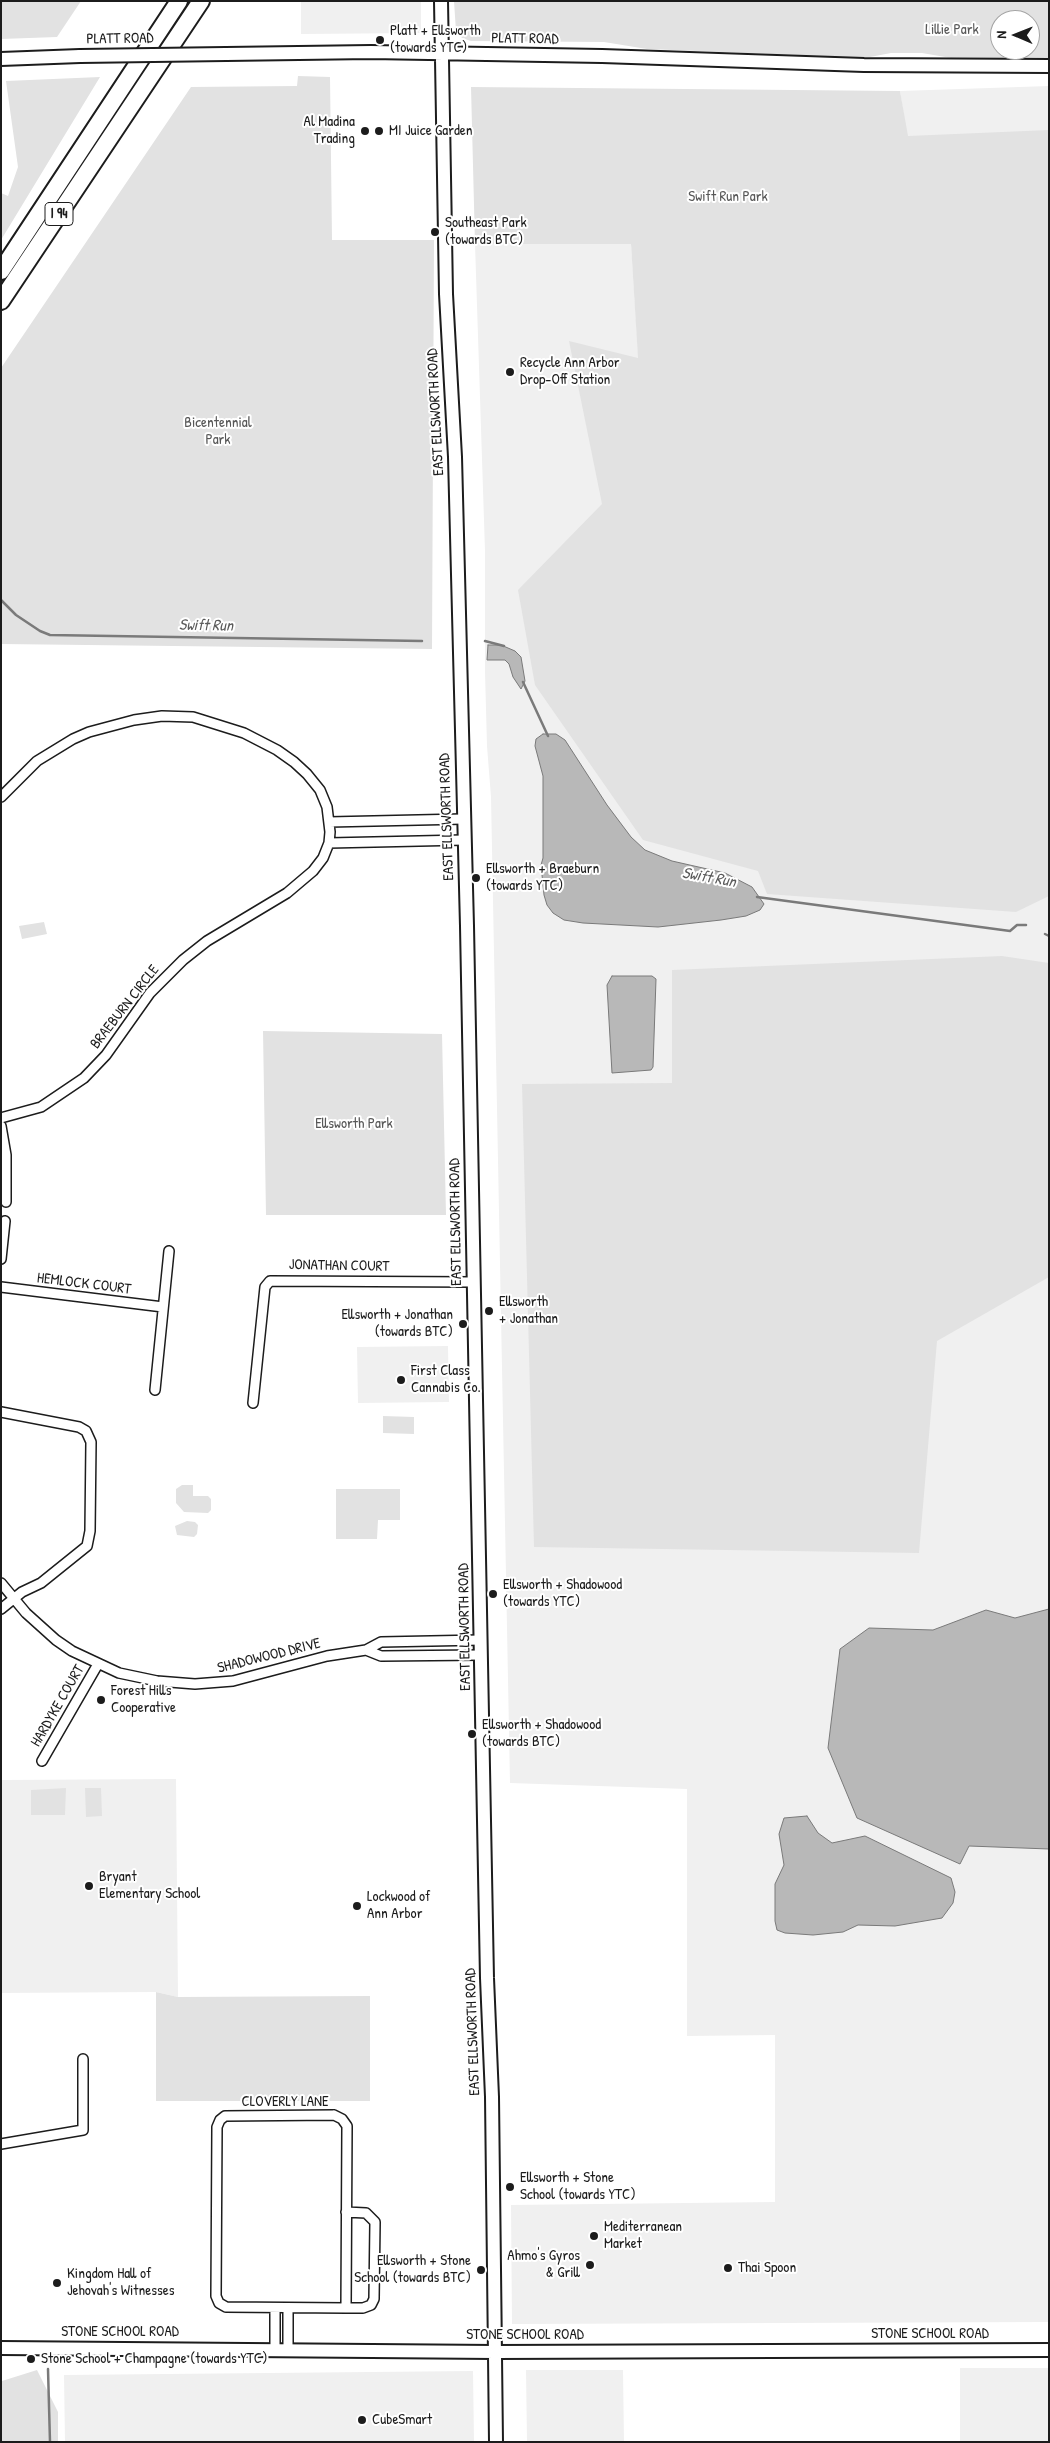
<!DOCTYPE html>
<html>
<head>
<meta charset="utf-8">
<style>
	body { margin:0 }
	#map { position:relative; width:1050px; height:2443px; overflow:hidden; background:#fff; font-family:"Patrick Hand",sans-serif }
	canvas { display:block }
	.frame { position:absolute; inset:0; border:2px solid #1c1c1c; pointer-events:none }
	.north { position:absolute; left:990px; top:10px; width:50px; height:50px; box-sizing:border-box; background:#fff; border:1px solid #a4a4a4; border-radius:50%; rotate:271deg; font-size:14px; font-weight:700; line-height:20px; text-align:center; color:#1c1c1c }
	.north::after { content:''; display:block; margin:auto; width:18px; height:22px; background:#1c1c1c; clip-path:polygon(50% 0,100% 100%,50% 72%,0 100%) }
</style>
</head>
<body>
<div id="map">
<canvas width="1050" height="2443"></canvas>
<div class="frame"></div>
<div class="north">N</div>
</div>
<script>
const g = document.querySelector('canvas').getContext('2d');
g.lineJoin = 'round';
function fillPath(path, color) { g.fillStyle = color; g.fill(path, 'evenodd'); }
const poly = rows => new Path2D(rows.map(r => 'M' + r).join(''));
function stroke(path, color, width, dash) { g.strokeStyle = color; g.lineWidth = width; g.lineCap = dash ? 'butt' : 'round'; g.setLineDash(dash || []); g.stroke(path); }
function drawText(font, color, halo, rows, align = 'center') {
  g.font = font + ' "Patrick Hand",sans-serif'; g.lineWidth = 4; g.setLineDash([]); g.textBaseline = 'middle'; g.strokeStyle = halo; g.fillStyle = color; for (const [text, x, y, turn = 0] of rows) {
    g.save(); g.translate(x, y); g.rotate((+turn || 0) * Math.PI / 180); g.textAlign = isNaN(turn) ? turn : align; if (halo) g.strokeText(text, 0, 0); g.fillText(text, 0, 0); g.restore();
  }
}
fillPath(poly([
	[301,1,421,1,421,33,301,34],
	[1049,86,1049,2322,512,2324,511,2205,775,2202,775,2035,687,2036,687,1789,510,1783,491,797,487,746,485,672,485,551,475,244,631,243,640,384,907,136,900,91],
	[448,1346,449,1402,358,1403,357,1347],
	[176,1779,178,1997,156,1992,1,1993,1,1780],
	[960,2368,1049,2368,1049,2442,960,2442],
	[526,2370,623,2370,624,2442,527,2442],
	[473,2371,474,2442,65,2442,64,2375]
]), '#f0f0f0');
fillPath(poly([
	[1,1,81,1,57,37,1,39],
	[454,1,1049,1,1049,60,957,59,922,53,891,53,870,57,846,57,647,49,604,42,471,41,462,38,456,31],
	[1000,20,1030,20,1030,50,1000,50],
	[298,76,330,77,332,240,434,240,432,649,1,644,1,368,191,87,297,86],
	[100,77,1,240,1,193,8,196,18,167,6,81],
	[471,87,900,91,908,136,1049,130,1049,896,1016,912,767,894,758,871,643,840,535,685,518,590,602,504,569,341,638,358,631,244,475,244],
	[44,922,47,934,22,939,19,926],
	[1002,956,1049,963,1049,1277,937,1341,919,1553,534,1547,522,1084,672,1083,672,970],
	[263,1031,442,1034,446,1215,266,1215],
	[383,1416,414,1417,414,1434,383,1433],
	[182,1485,193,1485,193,1496,208,1496,211,1499,211,1510,208,1513,184,1512,176,1503,176,1489],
	[336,1489,400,1489,400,1520,378,1520,377,1539,336,1539],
	[187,1521,195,1522,198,1525,197,1534,194,1537,177,1535,175,1526],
	[66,1788,65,1815,31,1815,31,1790],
	[85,1788,101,1788,102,1816,86,1817],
	[156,1992,178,1997,370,1996,370,2101,156,2101],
	[37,2370,58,2412,58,2442,1,2442,2,2381]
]), '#e2e2e2');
const water = poly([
	[488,645,501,645,515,651,521,657,525,681,521,689,513,677,509,664,505,660,487,660,488,645],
	[543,734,556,734,565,740,607,805,631,837,645,850,672,861,725,873,752,887,764,904,760,910,746,916,721,920,658,927,583,923,564,920,553,913,547,905,544,895,541,865,543,858,543,776,535,746,536,739,543,734],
	[612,976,652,976,656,979,653,1067,651,1070,612,1073,607,985,612,976],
	[1049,1609,1049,1849,969,1846,960,1864,857,1818,828,1748,840,1649,869,1628,933,1630,986,1610,1015,1618,1049,1609],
	[807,1816,818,1833,832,1843,865,1836,951,1878,955,1892,953,1903,942,1918,895,1926,858,1925,843,1932,813,1935,785,1933,777,1930,775,1921,775,1884,784,1865,779,1834,784,1818,807,1816]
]);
fillPath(water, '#b8b8b8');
stroke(water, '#7a7a7a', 1);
stroke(poly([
	[1,600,16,615,40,631,50,635,422,641],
	[485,641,504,646],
	[523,682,548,736],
	[757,897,1010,931,1017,925,1026,925],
	[1045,934,1049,936],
	[48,2369,50,2442]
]), '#7a7a7a', 2.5);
const street = poly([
	[1,797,37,761,73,739,89,732,134,720,162,716,193,717,244,733,277,750,294,762,307,774,320,790,327,807,330,832,329,843,323,858,313,871,287,893,207,941,183,960,150,993,106,1055,84,1078,41,1107,1,1118],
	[329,822,463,819],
	[329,843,464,840],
	[1,1126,6,1155,6,1202],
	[1,1259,5,1221],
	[1,1287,163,1307],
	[155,1390,169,1251],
	[253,1403,265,1287,270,1281,474,1282],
	[1,1412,79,1427,86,1431,91,1442,90,1531,87,1546,41,1583,22,1592,1,1609],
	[1,1583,26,1613,56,1640,72,1651,119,1673,157,1681,195,1684,233,1681,327,1656,366,1650,381,1642,481,1640],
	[366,1650,381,1656,481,1655],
	[42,1761,98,1664],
	[334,2115,342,2119,347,2126,346,2308,226,2307,219,2303,216,2296,217,2127,220,2120,225,2116,334,2115],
	[1,2144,83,2130,83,2059],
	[346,2212,366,2213,375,2222,374,2299,371,2305,363,2308,346,2308],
	[275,2308,275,2349],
	[288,2308,288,2349]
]);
const secondary = poly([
	[441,1,446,294,455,457,467,926,487,1978,492,2097,496,2442],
	[226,54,371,52,602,56,864,65,1049,66],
	[1,59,80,56],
	[1,2348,495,2352,1049,2350]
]);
const highway = poly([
	[1,271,179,1],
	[1,301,201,1]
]);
stroke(street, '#1c1c1c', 12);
stroke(secondary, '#1c1c1c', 16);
stroke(highway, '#1c1c1c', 20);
stroke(street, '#fff', 9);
stroke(secondary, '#fff', 12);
stroke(highway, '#fff', 16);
const secondaryBridge = poly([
	[80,56,226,54]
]);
stroke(secondaryBridge, '#1c1c1c', 16, []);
stroke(secondaryBridge, '#fff', 12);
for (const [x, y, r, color] of [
	[380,40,5,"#1c1c1c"],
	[365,131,5,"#1c1c1c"],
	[379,131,5,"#1c1c1c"],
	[435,232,5,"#1c1c1c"],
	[510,372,5,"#1c1c1c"],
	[476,878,5,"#1c1c1c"],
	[489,1311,5,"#1c1c1c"],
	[463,1324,5,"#1c1c1c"],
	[401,1380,5,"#1c1c1c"],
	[493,1594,5,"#1c1c1c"],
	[101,1700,5,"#1c1c1c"],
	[472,1734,5,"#1c1c1c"],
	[89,1886,5,"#1c1c1c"],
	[357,1906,5,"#1c1c1c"],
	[510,2187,5,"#1c1c1c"],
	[594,2236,5,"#1c1c1c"],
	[590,2265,5,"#1c1c1c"],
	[728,2268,5,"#1c1c1c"],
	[481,2270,5,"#1c1c1c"],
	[57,2283,5,"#1c1c1c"],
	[31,2359,5,"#1c1c1c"],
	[362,2420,5,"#1c1c1c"]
]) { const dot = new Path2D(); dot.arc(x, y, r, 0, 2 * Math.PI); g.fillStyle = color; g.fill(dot); stroke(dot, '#fff', 2); }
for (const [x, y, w] of [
	[59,214,28]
]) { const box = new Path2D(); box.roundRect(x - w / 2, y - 11.5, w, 23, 4); g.fillStyle = '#fff'; g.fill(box); stroke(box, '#1c1c1c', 1); }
drawText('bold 14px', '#1c1c1c', null, [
	["I 94",59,214]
]);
drawText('15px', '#575757', '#fff', [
	["Lillie Park",952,30],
	["Swift Run Park",728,197],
	["Bicentennial",218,423],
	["Park",218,440],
	["Ellsworth Park",354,1124]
]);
drawText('15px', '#1c1c1c', '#fff', [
	["Platt + Ellsworth",390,31],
	["(towards YTC)",390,48],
	["Al Madina",355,122,"right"],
	["Trading",355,139,"right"],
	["MI Juice Garden",389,131],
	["Southeast Park",445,223],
	["(towards BTC)",445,240],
	["Recycle Ann Arbor",520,363],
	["Drop-Off Station",520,380],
	["Ellsworth + Braeburn",486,869],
	["(towards YTC)",486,886],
	["Ellsworth",499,1302],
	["+ Jonathan",499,1319],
	["Ellsworth + Jonathan",453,1315,"right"],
	["(towards BTC)",453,1332,"right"],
	["First Class",411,1371],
	["Cannabis Co.",411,1388],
	["Ellsworth + Shadowood",503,1585],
	["(towards YTC)",503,1602],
	["Forest Hills",111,1691],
	["Cooperative",111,1708],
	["Ellsworth + Shadowood",482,1725],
	["(towards BTC)",482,1742],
	["Bryant",99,1877],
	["Elementary School",99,1894],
	["Lockwood of",367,1897],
	["Ann Arbor",367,1914],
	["Ellsworth + Stone",520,2178],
	["School (towards YTC)",520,2195],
	["Mediterranean",604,2227],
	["Market",604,2244],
	["Ahmo's Gyros",580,2256,"right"],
	["& Grill",580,2273,"right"],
	["Ellsworth + Stone",471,2261,"right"],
	["School (towards BTC)",471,2278,"right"],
	["Thai Spoon",738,2268],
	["Kingdom Hall of",67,2274],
	["Jehovah's Witnesses",67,2291],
	["Stone School + Champagne (towards YTC)",41,2359],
	["CubeSmart",372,2420]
], 'left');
drawText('15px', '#1c1c1c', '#fff', [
	["PLATT ROAD",120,39,-1],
	["PLATT ROAD",525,39,1],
	["EAST ELLSWORTH ROAD",436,412,-93],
	["EAST ELLSWORTH ROAD",447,817,-92],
	["BRAEBURN CIRCLE",125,1007,-52],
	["EAST ELLSWORTH ROAD",456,1222,-91],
	["JONATHAN COURT",339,1266,1],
	["HEMLOCK COURT",84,1284,7],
	["EAST ELLSWORTH ROAD",465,1627,-91],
	["SHADOWOOD DRIVE",269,1656,-14],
	["HARDYKE COURT",58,1706,-60],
	["EAST ELLSWORTH ROAD",473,2032,-92],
	["CLOVERLY LANE",285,2102],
	["STONE SCHOOL ROAD",120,2332],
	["STONE SCHOOL ROAD",930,2334],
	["STONE SCHOOL ROAD",525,2335]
]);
drawText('italic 16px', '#5a5a5a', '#fff', [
	["Swift Run",206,626,1],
	["Swift Run",709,878,10]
]);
</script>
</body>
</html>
